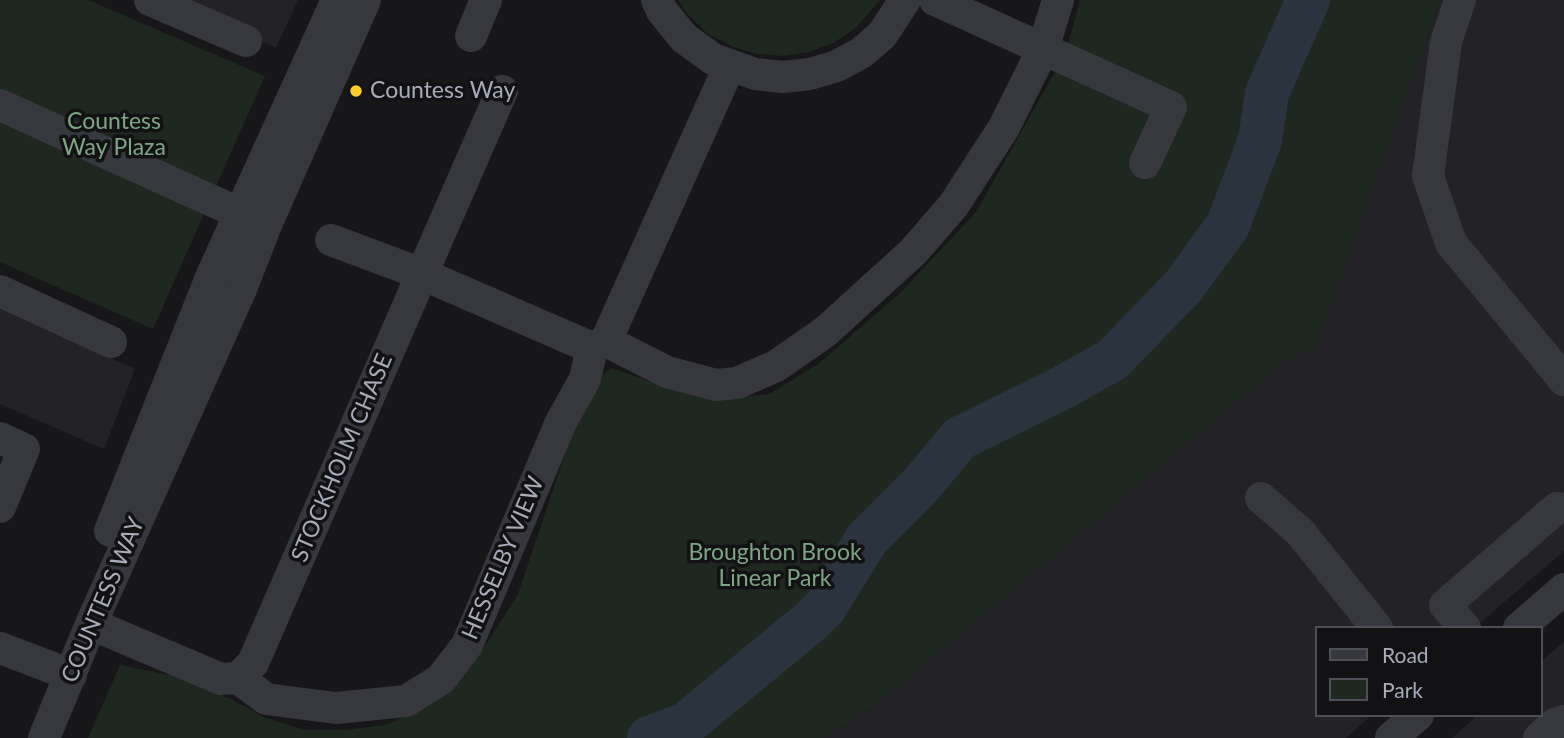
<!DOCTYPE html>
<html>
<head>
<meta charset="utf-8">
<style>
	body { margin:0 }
	#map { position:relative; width:1564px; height:738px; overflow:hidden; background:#171619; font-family:Lato,sans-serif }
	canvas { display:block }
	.legend { position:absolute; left:1315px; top:626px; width:228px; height:91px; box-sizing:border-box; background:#121114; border:2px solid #4e4f56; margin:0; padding:9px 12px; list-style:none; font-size:21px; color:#a8abb9 }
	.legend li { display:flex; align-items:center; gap:14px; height:35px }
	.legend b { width:35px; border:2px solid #4e4f56 }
</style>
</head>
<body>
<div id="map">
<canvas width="1564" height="738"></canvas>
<ul class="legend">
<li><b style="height:9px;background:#37383e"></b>Road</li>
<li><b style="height:19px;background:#1e2720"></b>Park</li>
</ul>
</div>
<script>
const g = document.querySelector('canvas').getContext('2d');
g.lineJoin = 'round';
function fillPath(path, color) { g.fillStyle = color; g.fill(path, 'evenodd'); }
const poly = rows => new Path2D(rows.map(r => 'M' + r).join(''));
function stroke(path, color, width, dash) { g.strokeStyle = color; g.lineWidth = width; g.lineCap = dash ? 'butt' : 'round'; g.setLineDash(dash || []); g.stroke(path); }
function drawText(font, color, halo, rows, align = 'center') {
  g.font = font + ' Lato,sans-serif'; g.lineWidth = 7; g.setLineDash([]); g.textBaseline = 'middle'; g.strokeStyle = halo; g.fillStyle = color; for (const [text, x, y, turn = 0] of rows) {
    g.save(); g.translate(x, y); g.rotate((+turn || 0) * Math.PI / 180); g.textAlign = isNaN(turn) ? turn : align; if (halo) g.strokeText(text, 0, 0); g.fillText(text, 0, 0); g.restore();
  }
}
fillPath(poly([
	[170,0,298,0,276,48],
	[1411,0,1564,0,1564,551,1474,628,1317,628,1317,715,1372,715,1346,738,825,738,878,703],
	[0,307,135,369,104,449,0,404],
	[1564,642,1564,738,1452,738,1478,715,1541,715,1541,661]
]), '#232226');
fillPath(poly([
	[0,0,88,0,265,76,153,329,0,262],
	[678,0,880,0,857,27,835,42,810,52,783,56,756,54,731,46,707,33,688,15],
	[1080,0,1441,0,1314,351,1292,356,878,703,825,738,88,738,120,665,170,675,231,699,264,717,305,730,346,730,385,725,422,708,454,681,487,643,518,594,569,442,598,377,612,368,674,390,718,399,769,394,817,365,898,295,976,212,1066,52]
]), '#1e2720');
stroke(poly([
	[649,738,686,724,811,621,825,607,867,539,920,486,960,438,1060,389,1112,360,1183,287,1228,225,1260,140,1267,93,1308,0]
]), '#2b343e', 44);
stroke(poly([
	[150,0,246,41],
	[657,0,662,11,684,38,713,59,755,74,783,77,810,74,837,66,861,53,882,35,905,0],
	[935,0,1171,107,1145,163],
	[1460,0,1446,42,1428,176,1451,243,1564,380],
	[471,36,486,0],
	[0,105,259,222],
	[331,240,422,274,502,91],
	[0,291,111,342],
	[606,341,667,372,716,385,737,383,776,366,825,332,913,252,953,206,1003,129,1043,49,1058,0],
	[606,341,729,67],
	[0,438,24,449,0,507],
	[1261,498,1300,532,1377,628],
	[110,531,212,275,337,0],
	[91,624,221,679,238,678,253,663,422,274,592,348,606,341],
	[1465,628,1445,605,1557,508],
	[1519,628,1564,589],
	[0,648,71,675],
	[238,678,266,699,336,708,406,701,441,679,467,645,561,422,585,379,592,348],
	[44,738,91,624,241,289,266,225,365,0],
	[1391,738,1418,715],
	[1539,738,1555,724,1564,721]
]), '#37383e', 32);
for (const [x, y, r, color] of [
	[356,91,7,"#fecd29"]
]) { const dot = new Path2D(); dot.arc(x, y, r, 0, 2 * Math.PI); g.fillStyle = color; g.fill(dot); stroke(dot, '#121114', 2.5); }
drawText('23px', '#a8abb9', '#121114', [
	["Countess Way",370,91]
], 'left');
drawText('23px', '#7da684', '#121114', [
	["Countess",114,122],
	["Way Plaza",114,148],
	["Broughton Brook",775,553],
	["Linear Park",775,579]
]);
drawText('23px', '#a8abb9', '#121114', [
	["STOCKHOLM CHASE",342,458,-67],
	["HESSELBY VIEW",503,558,-67],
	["COUNTESS WAY",103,600,-67]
]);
</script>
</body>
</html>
